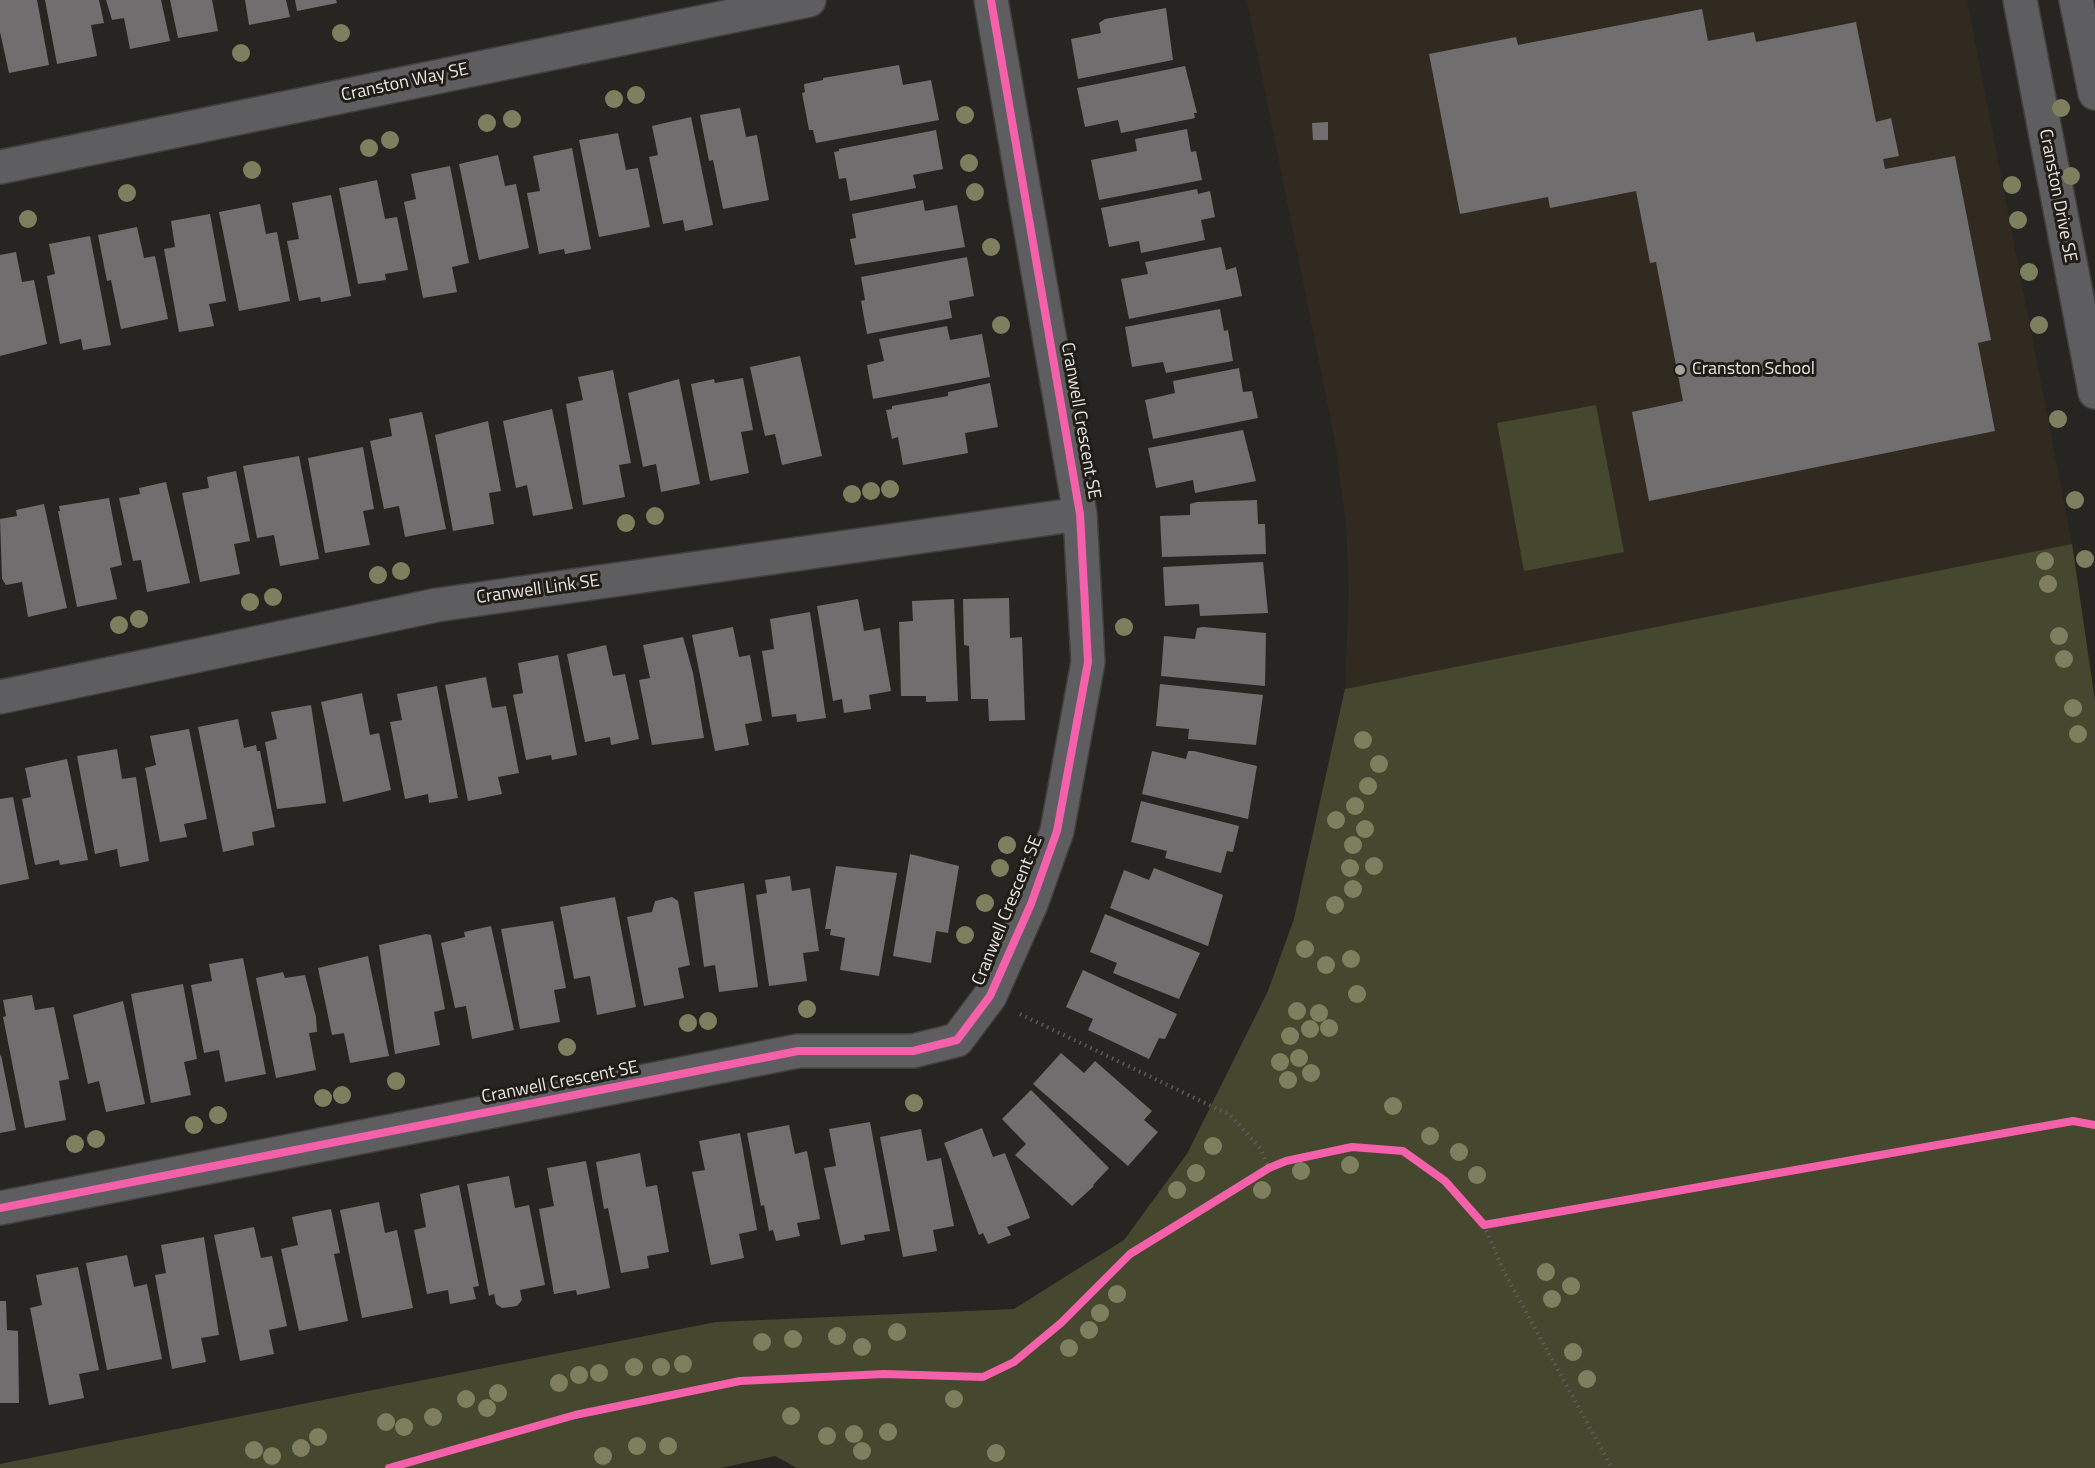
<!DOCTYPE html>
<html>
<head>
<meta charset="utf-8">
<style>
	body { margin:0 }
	canvas { display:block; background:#272522 }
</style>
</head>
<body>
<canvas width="2095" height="1468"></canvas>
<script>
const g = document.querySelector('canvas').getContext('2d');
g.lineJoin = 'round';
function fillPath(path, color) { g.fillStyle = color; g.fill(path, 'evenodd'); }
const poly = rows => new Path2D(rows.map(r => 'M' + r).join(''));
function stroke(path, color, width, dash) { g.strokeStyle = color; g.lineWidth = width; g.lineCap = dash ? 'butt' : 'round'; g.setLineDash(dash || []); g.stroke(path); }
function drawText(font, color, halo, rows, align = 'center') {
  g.font = font + ' "Titillium Web",sans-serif'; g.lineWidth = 6; g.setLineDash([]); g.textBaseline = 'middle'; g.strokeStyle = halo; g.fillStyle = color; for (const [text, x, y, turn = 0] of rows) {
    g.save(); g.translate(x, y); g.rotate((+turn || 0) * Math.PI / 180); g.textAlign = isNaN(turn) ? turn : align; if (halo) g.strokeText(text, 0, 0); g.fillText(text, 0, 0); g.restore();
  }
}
fillPath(poly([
	[1247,0,1967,0,2072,544,1345,689,1349,590,1346,523,1334,436]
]), '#312a20');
fillPath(poly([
	[1596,405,1624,552,1524,571,1497,423],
	[2072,544,2095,701,2095,1468,797,1468,775,1456,721,1468,0,1468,0,1464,716,1322,1014,1309,1124,1240,1187,1154,1268,991,1294,919,1345,689]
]), '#45482e');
fillPath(poly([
	[0,0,37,0,49,65,9,73,0,32],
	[45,0,99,0,104,23,91,25,97,56,57,64],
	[106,0,161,0,170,41,130,49,124,18,112,20],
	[170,0,212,0,218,31,178,38],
	[245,0,286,0,290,17,249,25],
	[295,0,336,0,337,3,297,11],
	[1166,8,1173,60,1078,79,1071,39,1101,33,1099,23,1105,19],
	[1702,9,1708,41,1754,32,1756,42,1856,22,1876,122,1891,118,1899,156,1883,159,1885,169,1955,156,1991,340,1978,343,1995,431,1649,501,1632,412,1683,401,1656,262,1650,263,1636,191,1550,208,1548,197,1460,214,1429,54,1516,37,1518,45],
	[899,65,903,85,931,80,939,120,816,143,813,130,809,130,802,93,805,92,804,84,823,80,823,78],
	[1185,66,1197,113,1194,113,1195,118,1121,133,1118,120,1085,127,1077,88],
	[740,108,746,137,757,135,769,200,723,209,713,160,709,161,700,115],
	[691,117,713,225,685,231,683,220,663,224,649,157,658,155,652,126],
	[1328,122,1328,140,1313,140,1312,123],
	[1187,129,1191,152,1196,151,1202,180,1099,200,1091,160,1137,151,1135,139],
	[936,130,943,169,913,175,916,188,850,201,846,178,839,179,834,152,839,151,839,149],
	[618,133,626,170,638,168,650,227,599,237,579,140],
	[572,148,591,249,565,254,564,249,539,254,527,193,540,191,533,156],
	[498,155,505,186,516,184,529,248,479,260,459,164],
	[450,166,469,263,452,267,457,292,423,298,404,202,416,199,411,174],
	[377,180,385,219,397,217,408,270,385,274,386,280,358,284,339,188],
	[1197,189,1198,194,1210,191,1215,217,1201,220,1205,240,1141,253,1139,241,1109,247,1101,208],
	[331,195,351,296,321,302,320,297,299,301,287,241,299,239,292,203],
	[923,200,925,211,957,205,965,247,855,265,850,239,856,238,852,214],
	[260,204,266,234,277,232,290,301,239,311,219,212],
	[210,214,226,301,209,304,214,326,179,332,164,249,175,247,171,221],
	[137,227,144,258,155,256,168,319,121,329,111,280,107,281,98,235],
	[90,236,111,345,83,350,81,339,60,344,47,276,55,274,49,244],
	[1221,247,1226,270,1236,267,1242,296,1129,319,1121,279,1148,274,1145,262],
	[16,252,22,282,34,280,47,344,0,356,0,255],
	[967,257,974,296,949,301,952,318,867,334,861,301,865,300,861,277],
	[1220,309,1224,331,1228,330,1233,361,1166,373,1163,362,1132,367,1125,327],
	[947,326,950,340,982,334,990,377,873,399,867,365,884,361,879,339],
	[800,356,822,456,782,465,775,434,765,436,750,367],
	[1239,368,1243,392,1252,391,1258,418,1153,439,1145,400,1175,393,1173,381],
	[613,370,631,463,619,465,625,497,583,505,566,404,583,400,578,377],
	[743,378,753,430,741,432,749,473,710,481,691,384,714,379,715,383],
	[679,379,700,484,661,492,656,464,643,467,628,393],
	[990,383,998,427,965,433,968,453,903,465,898,437,892,439,886,410,892,409,892,406,948,396,948,392],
	[552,409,573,509,533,516,527,485,516,488,503,421],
	[422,412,446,529,405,537,399,506,384,509,370,441,392,436,389,419],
	[488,421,501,491,489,493,494,524,453,531,435,435],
	[1243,430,1256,481,1195,493,1193,480,1156,488,1148,448],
	[363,447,374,509,363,511,370,545,325,553,308,458],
	[299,456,319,559,280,566,274,535,257,538,243,466],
	[236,471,250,541,234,544,240,574,200,582,182,493,209,488,207,477],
	[166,482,190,583,147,592,141,560,133,561,119,498,140,494,139,488],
	[109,498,122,565,110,568,117,599,77,607,58,511,60,511,59,506],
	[1257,500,1258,524,1265,524,1266,554,1162,557,1160,516,1190,515,1190,504,1197,502],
	[44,504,67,608,28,617,22,582,6,585,2,579,0,519,17,516,16,510],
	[1263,562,1268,613,1200,616,1199,604,1165,606,1163,567],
	[1009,598,1010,638,1022,637,1025,720,989,721,988,699,971,699,969,646,964,645,963,599],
	[858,599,864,631,880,628,891,691,869,695,871,709,844,713,842,699,833,701,817,606],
	[954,599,958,701,926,702,926,696,901,696,899,622,913,621,912,601],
	[810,612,826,718,797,722,796,714,772,717,762,651,774,649,770,619],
	[733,627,739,657,750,655,762,721,745,724,749,745,715,751,692,635],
	[1203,627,1266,633,1265,686,1161,676,1164,636,1195,639,1197,628],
	[683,637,693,673,704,738,652,745,639,680,650,678,643,645],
	[606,645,613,676,625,674,639,739,611,745,610,737,585,742,567,654],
	[558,655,577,755,552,760,551,755,526,760,513,695,523,693,518,663],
	[486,677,492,708,506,706,519,773,498,777,502,794,468,801,445,685],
	[1160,684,1263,695,1256,745,1188,739,1189,729,1156,726],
	[437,686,458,798,429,803,428,794,405,799,390,722,402,720,397,694],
	[362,693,370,735,379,733,391,790,343,802,321,702],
	[311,705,326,803,277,809,265,742,277,739,271,712],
	[238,719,244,748,256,745,257,751,260,751,275,827,252,832,254,845,223,852,198,727],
	[189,729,207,819,184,824,187,837,160,842,145,768,156,765,150,736],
	[117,749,122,779,136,777,149,861,120,867,117,849,95,854,77,756],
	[1152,751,1186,759,1188,751,1194,751,1257,766,1248,819,1142,794],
	[67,759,88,860,60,865,59,860,35,865,22,799,31,797,25,768],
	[13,797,29,879,0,885,0,799],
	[1141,801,1239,826,1233,852,1227,851,1221,873,1165,858,1167,851,1131,842],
	[910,854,959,866,948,933,936,931,931,963,893,956],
	[836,866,897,873,879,976,840,970,845,938,830,935,831,929,825,929],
	[1154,868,1223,895,1208,946,1110,908,1124,870,1149,880],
	[790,876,792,891,810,888,819,951,803,953,807,981,769,986,756,895,767,893,765,880],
	[744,883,758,987,719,992,715,965,704,967,694,892],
	[615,897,636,1007,597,1015,590,976,574,979,560,907],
	[672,897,678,901,690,965,678,968,684,998,644,1006,627,917,652,912,655,901],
	[1105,914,1200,953,1179,999,1113,973,1117,963,1090,952],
	[553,921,566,988,554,990,560,1022,520,1029,501,929],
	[491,926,514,1030,472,1039,466,1006,455,1008,441,943,465,937,464,932],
	[426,934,431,935,445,1009,434,1012,440,1045,395,1054,379,945],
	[368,956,389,1056,350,1063,344,1033,332,1035,318,968],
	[243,958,266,1074,225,1082,219,1050,204,1053,191,985,212,981,209,964],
	[1083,970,1177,1014,1165,1039,1159,1038,1149,1059,1088,1030,1093,1019,1066,1007],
	[283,972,285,978,305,975,316,1017,317,1032,309,1033,316,1070,276,1078,256,978],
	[183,984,197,1059,184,1062,191,1095,151,1103,131,994],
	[32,995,35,1010,54,1007,69,1079,59,1081,66,1120,25,1128,3,1017,6,1016,3,1000],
	[123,1001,145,1104,106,1112,99,1081,88,1084,73,1015],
	[1061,1053,1084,1073,1095,1061,1152,1111,1144,1120,1158,1132,1128,1166,1033,1084],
	[1,1055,16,1130,0,1133,0,1056],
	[1031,1090,1109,1168,1093,1185,1094,1186,1072,1206,1015,1155,1026,1144,1002,1119],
	[870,1122,890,1231,864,1235,865,1240,841,1245,824,1168,836,1166,829,1129],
	[789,1125,795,1154,807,1151,820,1219,797,1223,800,1236,776,1241,773,1230,769,1231,764,1205,761,1206,747,1133],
	[982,1128,993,1157,1005,1153,1030,1218,1007,1227,1011,1235,988,1244,983,1233,979,1235,944,1143],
	[921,1129,927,1161,941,1158,954,1226,933,1230,937,1251,903,1257,880,1137],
	[740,1133,757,1230,739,1234,744,1258,711,1265,692,1172,705,1170,699,1141],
	[640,1153,646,1187,657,1185,669,1252,647,1256,649,1268,621,1273,608,1208,604,1209,596,1162],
	[586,1161,610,1288,577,1295,576,1290,554,1294,539,1209,554,1206,547,1168],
	[509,1176,515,1208,529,1205,545,1285,520,1290,522,1300,517,1306,502,1308,496,1304,494,1294,489,1296,467,1184],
	[459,1185,479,1286,473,1287,476,1299,450,1304,448,1290,427,1294,414,1230,426,1227,420,1194],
	[379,1202,385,1233,397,1230,413,1308,362,1318,340,1210],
	[331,1209,340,1253,334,1254,348,1321,299,1331,281,1249,298,1245,292,1217],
	[254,1227,261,1258,272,1256,287,1326,269,1330,274,1354,240,1361,214,1235],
	[204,1237,219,1335,201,1338,206,1362,172,1369,155,1275,166,1273,161,1245],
	[127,1255,134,1287,147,1284,162,1359,107,1370,86,1263],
	[78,1267,99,1370,79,1374,84,1398,49,1405,30,1308,42,1305,36,1275],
	[0,1301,6,1301,7,1330,18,1331,19,1403,0,1403]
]), '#706e6e');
const minor = poly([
	[0,167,809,0],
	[0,697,437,605,1080,514],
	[0,1208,798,1051,913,1051,957,1040,990,996,1031,904,1057,831,1088,662,1080,514,991,0]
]);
const tertiary = poly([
	[2020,0,2095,392],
	[2076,0,2095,93]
]);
stroke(minor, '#41403e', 36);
stroke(tertiary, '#41403e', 36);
stroke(poly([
	[1020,1014,1230,1115,1260,1148,1269,1168],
	[1484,1225,1504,1272,1612,1468]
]), '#5d5b5d', 4, [1.5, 4.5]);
stroke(minor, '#5e5d5f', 33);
stroke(tertiary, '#5e5d5f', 33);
stroke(poly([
	[0,1208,798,1051,913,1051,957,1040,990,996,1031,904,1057,831,1088,662,1080,514,991,0],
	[389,1468,575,1415,740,1381,884,1374,983,1377,1014,1362,1061,1323,1130,1254,1269,1168,1286,1161,1352,1147,1403,1151,1445,1181,1484,1225,2073,1121,2095,1125]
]), '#f560ab', 8);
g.fillStyle = '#7d7f5e';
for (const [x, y] of [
	[341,33],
	[241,53],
	[636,95],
	[614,99],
	[2061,108],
	[965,115],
	[512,119],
	[487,123],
	[390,140],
	[369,148],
	[969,163],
	[252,170],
	[2071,176],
	[2012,185],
	[975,192],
	[127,193],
	[28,219],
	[2018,220],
	[991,247],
	[2029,272],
	[1001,325],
	[2039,325],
	[2058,419],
	[890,489],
	[871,491],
	[852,494],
	[2075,500],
	[655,516],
	[626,523],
	[2085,559],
	[2045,561],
	[401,571],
	[378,575],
	[2048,584],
	[273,597],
	[250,602],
	[139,619],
	[119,625],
	[1124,627],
	[2059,636],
	[2064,659],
	[2073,708],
	[2078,734],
	[1363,740],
	[1379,764],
	[1368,786],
	[1355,806],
	[1336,820],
	[1365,829],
	[1007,845],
	[1353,845],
	[1374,866],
	[1000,868],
	[1350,868],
	[1353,889],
	[985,903],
	[1335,905],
	[965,935],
	[1305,949],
	[1351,959],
	[1326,965],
	[1357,994],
	[807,1009],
	[1297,1011],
	[1319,1013],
	[708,1021],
	[688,1023],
	[1329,1028],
	[1310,1029],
	[1290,1036],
	[567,1047],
	[1299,1058],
	[1280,1062],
	[1311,1073],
	[1288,1080],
	[396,1081],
	[342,1095],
	[323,1098],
	[914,1103],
	[1393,1106],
	[218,1115],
	[194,1125],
	[1430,1136],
	[96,1139],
	[75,1144],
	[1213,1146],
	[1459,1152],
	[1350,1165],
	[1301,1171],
	[1196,1173],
	[1477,1175],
	[1177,1190],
	[1262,1190],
	[1546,1272],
	[1571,1286],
	[1117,1294],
	[1552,1299],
	[1100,1313],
	[1089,1330],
	[897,1332],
	[837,1336],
	[793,1339],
	[762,1342],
	[862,1347],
	[1069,1348],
	[1573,1352],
	[683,1364],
	[634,1367],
	[661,1367],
	[599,1373],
	[579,1375],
	[1587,1379],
	[559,1383],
	[498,1393],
	[466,1399],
	[954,1399],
	[487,1408],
	[791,1416],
	[433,1417],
	[386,1422],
	[404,1427],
	[888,1432],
	[854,1434],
	[827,1436],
	[318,1437],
	[637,1446],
	[668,1446],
	[301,1448],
	[254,1450],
	[862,1451],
	[996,1453],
	[272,1456],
	[603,1456]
]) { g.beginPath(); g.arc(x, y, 9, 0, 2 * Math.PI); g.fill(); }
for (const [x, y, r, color] of [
	[1680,370,6,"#a5a39f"]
]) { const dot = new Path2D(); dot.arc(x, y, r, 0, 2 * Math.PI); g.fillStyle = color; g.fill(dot); stroke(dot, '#201c17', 2); }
drawText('18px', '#e9e7e3', '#201c17', [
	["Cranston Way SE",405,83,-12],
	["Cranston Drive SE",2057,196,79],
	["Cranwell Crescent SE",1080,421,80],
	["Cranwell Link SE",538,590,-8],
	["Cranwell Crescent SE",1008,911,-68],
	["Cranwell Crescent SE",560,1083,-11]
]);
drawText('18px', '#e9e7e3', '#201c17', [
	["Cranston School",1692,370]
], 'left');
</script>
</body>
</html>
